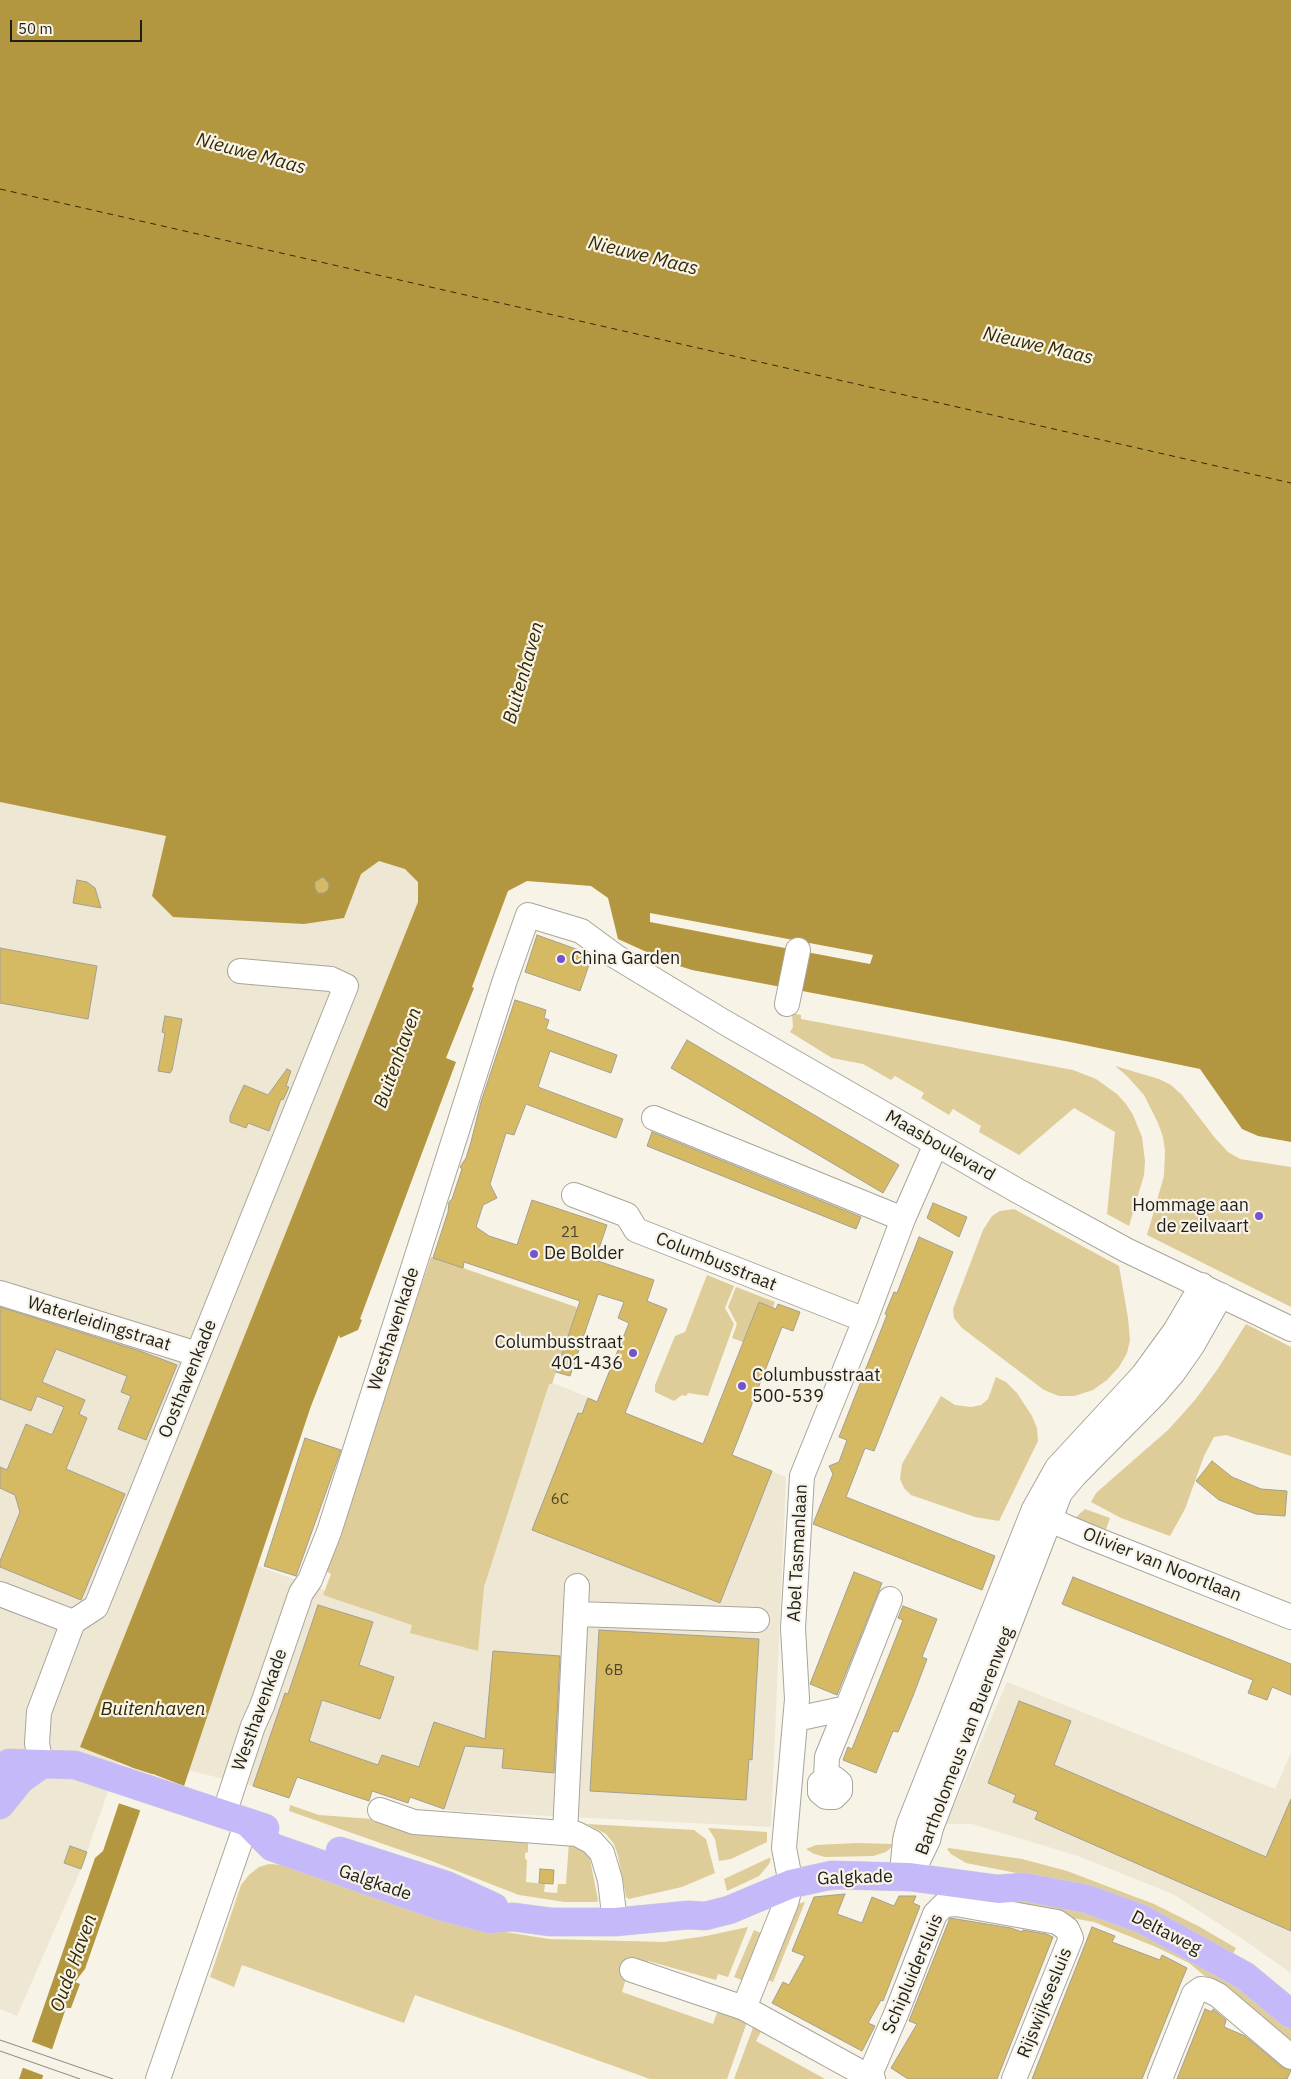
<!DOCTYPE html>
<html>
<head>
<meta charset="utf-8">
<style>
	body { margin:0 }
	#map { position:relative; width:1291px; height:2079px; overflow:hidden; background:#f7f3e7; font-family:"IBM Plex Sans",sans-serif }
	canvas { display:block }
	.scale { position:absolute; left:10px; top:20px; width:132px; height:22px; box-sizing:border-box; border:2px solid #201e1a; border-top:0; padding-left:6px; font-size:15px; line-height:18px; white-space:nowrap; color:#201e1a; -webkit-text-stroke:4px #f7f3e7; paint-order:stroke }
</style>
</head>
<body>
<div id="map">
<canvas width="1291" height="2079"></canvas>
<div class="scale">50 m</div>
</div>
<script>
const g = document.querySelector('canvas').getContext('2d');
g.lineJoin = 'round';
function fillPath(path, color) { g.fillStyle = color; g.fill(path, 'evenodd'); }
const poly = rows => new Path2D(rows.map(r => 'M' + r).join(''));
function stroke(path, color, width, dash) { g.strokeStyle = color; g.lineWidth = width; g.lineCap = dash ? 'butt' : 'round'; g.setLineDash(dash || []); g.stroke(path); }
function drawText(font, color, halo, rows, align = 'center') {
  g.font = font + ' "IBM Plex Sans",sans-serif'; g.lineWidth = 4.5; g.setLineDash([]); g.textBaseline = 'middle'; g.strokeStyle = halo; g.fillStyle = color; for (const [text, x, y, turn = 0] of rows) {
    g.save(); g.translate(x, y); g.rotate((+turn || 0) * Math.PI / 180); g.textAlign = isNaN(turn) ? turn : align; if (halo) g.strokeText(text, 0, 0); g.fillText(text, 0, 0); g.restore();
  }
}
fillPath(poly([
	[0,769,460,852,201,1545,463,1641,548,1381,786,1477,771,1827,452,1811,410,1797,408,1803,372,1791,369,1801,297,1777,289,1798,253,1786,121,1754,81,1869,17,2016,0,2009],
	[1007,1682,1275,1789,1291,1753,1291,1973,1247,1942,1173,1894,1078,1856,972,1824,946,1824]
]), '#eee7d4');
fillPath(poly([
	[792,1013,801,1015,801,1019,1073,1070,1096,1079,1117,1094,1126,1104,1133,1115,1142,1137,1145,1161,1144,1175,1129,1226,1107,1214,1115,1132,1074,1108,1019,1155,979,1132,981,1126,953,1109,949,1115,921,1098,924,1093,895,1076,891,1080,863,1064,832,1058,790,1032,793,1027],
	[1115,1066,1159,1079,1171,1085,1182,1095,1215,1138,1228,1152,1240,1159,1291,1167,1291,1307,1147,1235,1164,1176,1165,1151,1163,1137,1158,1123,1144,1095,1126,1075],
	[1014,1209,1119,1266,1128,1318,1130,1340,1127,1353,1119,1367,1107,1380,1093,1390,1074,1396,1059,1396,1044,1390,962,1328,954,1318,953,1309,983,1230,992,1216,1000,1211],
	[431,1257,576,1307,577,1309,552,1384,549,1384,484,1587,478,1651,410,1633,412,1625,323,1595,331,1574,324,1570],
	[707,1275,734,1286,725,1308,734,1324,708,1396,688,1393,686,1396,682,1395,674,1401,655,1392,655,1385,675,1336,685,1332],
	[736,1287,775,1302,773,1307,759,1302,743,1342,732,1338,737,1324,728,1307],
	[1246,1324,1291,1347,1291,1456,1226,1435,1214,1437,1204,1456,1185,1509,1170,1536,1121,1518,1091,1502,1096,1493,1168,1430,1195,1400,1217,1370],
	[996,1377,1006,1382,1017,1393,1032,1416,1037,1428,1038,1441,999,1521,975,1517,911,1495,904,1488,900,1479,902,1464,941,1396,955,1405,971,1407,981,1405,988,1399],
	[1085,1509,1110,1518,1105,1532,1074,1519],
	[290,1805,319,1815,373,1819,374,1821,418,1834,528,1840,528,1852,525,1853,525,1859,527,1860,526,1882,545,1884,544,1892,557,1893,558,1884,566,1884,569,1842,576,1843,589,1854,598,1900,597,1902,565,1902,519,1895,429,1860,289,1811],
	[587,1824,694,1830,706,1839,715,1873,682,1887,629,1899,626,1897,618,1856,614,1844,606,1834],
	[708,1828,767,1832,767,1842,731,1859,719,1861,715,1839],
	[857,1843,893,1844,893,1846,886,1852,873,1856,825,1857,814,1854,806,1849,816,1845],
	[949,1848,1022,1859,1067,1871,1154,1904,1200,1927,1236,1948,1231,1958,1082,1886,966,1863,951,1854,947,1849],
	[769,1858,771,1859,769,1864,759,1876,727,1891,724,1879],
	[269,1864,283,1865,449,1923,549,1939,664,1942,706,1936,748,1927,728,1977,718,1974,716,1980,648,1961,646,1966,626,1978,622,1992,713,2024,718,2010,747,2022,727,2079,650,2079,415,1995,404,2023,242,1965,234,1987,210,1977,241,1885,249,1875,259,1867],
	[843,1879,941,1884,1115,1917,1206,1964,1291,2027,1291,2047,1189,1963,1156,1947,1094,1922,921,1891,846,1889,816,1892],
	[805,1902,773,1982,764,1978,793,1905],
	[754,1930,763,1934,744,1981,734,1977],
	[754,2025,763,2028,756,2041,825,2079,734,2079]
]), '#decc99');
fillPath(poly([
	[0,0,1291,0,1291,1142,1258,1136,1242,1129,1200,1069,1070,1042,692,970,673,964,618,939,608,898,591,886,527,881,508,891,472,987,474,988,446,1058,456,1062,360,1319,362,1320,358,1330,340,1338,339,1335,311,1406,184,1786,153,1774,85,1969,75,1982,80,1984,71,2008,66,2008,42,2079,19,2079,95,1858,103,1851,131,1767,80,1747,418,902,418,882,405,869,379,861,361,874,344,918,304,924,173,917,152,896,166,836,0,802]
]), '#b39740');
fillPath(poly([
	[650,913,873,955,870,964,753,942,650,922],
	[130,1767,155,1775,142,1811,118,1803],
	[30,2041,54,2050,45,2076,21,2067]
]), '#f7f3e7');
stroke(poly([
	[0,189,1291,483]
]), '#342902', 1, [6, 5]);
const building = poly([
	[323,877,329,884,328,890,324,893,318,893,315,888,315,882,323,877],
	[77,880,87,882,95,888,101,908,73,903,77,880],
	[537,935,587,953,592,956,580,991,525,972,537,935],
	[0,948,97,966,88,1019,0,1003,0,948],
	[515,1000,546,1010,544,1018,549,1020,546,1029,617,1055,611,1073,550,1051,538,1087,623,1119,616,1138,526,1104,514,1135,506,1133,490,1184,497,1198,483,1205,476,1227,489,1236,517,1245,532,1200,607,1225,595,1260,654,1280,647,1301,667,1309,625,1413,703,1444,759,1302,776,1309,778,1304,800,1312,793,1331,782,1327,732,1455,772,1471,720,1603,532,1530,578,1413,582,1414,588,1398,597,1402,629,1323,618,1318,624,1302,598,1294,570,1376,556,1372,580,1301,464,1262,463,1268,433,1258,448,1212,449,1202,452,1199,462,1169,460,1167,466,1158,471,1142,481,1102,515,1000],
	[165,1016,182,1019,172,1070,170,1073,158,1071,165,1033,162,1032,165,1016],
	[687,1040,899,1165,883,1193,671,1068,687,1040],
	[287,1069,291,1071,286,1086,289,1087,283,1100,281,1099,269,1131,248,1123,246,1128,230,1122,230,1116,244,1085,268,1095,287,1069],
	[652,1132,861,1217,856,1229,647,1146,652,1132],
	[933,1203,967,1217,959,1237,927,1218,933,1203],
	[919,1237,953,1252,874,1451,865,1448,846,1497,995,1556,982,1590,813,1524,833,1474,829,1466,839,1462,847,1440,839,1437,887,1315,885,1314,894,1292,897,1293,919,1237],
	[0,1307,140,1351,177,1365,146,1440,118,1429,131,1396,121,1392,127,1376,56,1349,42,1382,85,1400,79,1414,87,1418,66,1469,125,1494,81,1600,0,1567,0,1561,20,1512,15,1495,0,1488,0,1467,7,1470,26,1424,52,1435,64,1407,37,1396,31,1411,0,1399,0,1307],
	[305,1438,341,1450,296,1576,264,1566,305,1438],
	[1212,1461,1232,1477,1261,1489,1287,1491,1285,1516,1256,1514,1219,1500,1196,1481,1212,1461],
	[854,1572,882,1583,837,1695,810,1684,854,1572],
	[1073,1577,1291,1664,1291,1695,1272,1687,1267,1700,1248,1693,1253,1680,1062,1604,1073,1577],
	[318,1605,373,1622,359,1665,394,1677,380,1719,322,1700,309,1741,378,1765,382,1755,419,1767,434,1722,485,1739,493,1651,560,1656,554,1773,502,1768,504,1749,465,1746,444,1809,410,1797,408,1803,372,1791,369,1801,297,1777,289,1798,253,1786,285,1693,288,1694,318,1605],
	[903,1606,937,1619,922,1657,927,1659,913,1696,898,1732,893,1731,876,1773,843,1760,848,1747,852,1749,903,1620,898,1618,903,1606],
	[599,1630,759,1639,752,1760,749,1759,746,1800,590,1791,599,1630],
	[1019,1701,1071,1721,1054,1765,1266,1857,1291,1799,1291,1931,1035,1819,1038,1812,1013,1802,1016,1795,988,1783,1019,1701],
	[70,1846,87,1852,81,1869,64,1863,70,1846],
	[540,1869,554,1870,553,1884,539,1883,540,1869],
	[845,1894,837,1914,862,1923,872,1897,894,1906,899,1896,916,1896,913,1903,920,1906,883,2001,881,2000,868,2023,875,2026,862,2051,772,2003,783,1982,789,1985,805,1956,792,1951,814,1897,845,1894],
	[950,1918,1011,1928,1022,1932,1023,1930,1046,1934,1053,1937,997,2079,908,2079,891,2068,917,2024,909,2021,950,1918],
	[1092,1927,1115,1936,1112,1942,1160,1960,1162,1955,1187,1968,1181,1982,1142,2079,1032,2079,1092,1927],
	[1205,2009,1212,2012,1213,2009,1226,2020,1224,2027,1245,2036,1282,2067,1291,2070,1287,2079,1177,2079,1205,2009]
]);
fillPath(building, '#d6ba63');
stroke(building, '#a39f93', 1);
const minor = poly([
	[787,1004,798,950],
	[654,1118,903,1219],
	[574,1195,627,1215,636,1230,865,1320],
	[1202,1285,1175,1331,1143,1375,1057,1468,1034,1509,909,1824,905,1840,903,1862,910,1877,928,1840,931,1828,1060,1493,1075,1475,1155,1394,1173,1373,1192,1346,1221,1295],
	[0,1293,197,1354],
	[1037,1511,1064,1526,1090,1537,1291,1617],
	[0,1594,73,1622],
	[576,1614,757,1620],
	[796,1719,847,1708,890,1599],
	[41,1765,37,1743,39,1712,73,1622,96,1607,346,986,331,979,240,971],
	[826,1778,834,1778,840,1783,840,1791,834,1797,826,1797,820,1792,820,1783,826,1778,827,1757,847,1708],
	[380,1810,414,1822,577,1834,592,1842,602,1853,610,1880,615,1922],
	[224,1814,253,1726,262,1706,301,1593,310,1580,329,1532,505,980,528,915,581,931,615,956,724,1022,1018,1191,1126,1250,1291,1329],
	[565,1833,577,1586],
	[632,1970,744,2008,873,2079],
	[744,2008,786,1903,791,1884,784,1848,797,1699,793,1628,802,1476,865,1320,903,1219,936,1144],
	[869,2077,896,2014,935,1914,944,1905,956,1904,1057,1922,1067,1929,1071,1938,1014,2079],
	[158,2079,247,1822],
	[1160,2079,1194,1994,1201,1989,1208,1990,1218,1995,1291,2057]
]);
const major = poly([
	[0,1771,9,1763,75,1765,265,1828],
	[0,1805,21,1779,41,1765],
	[247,1822,272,1847,443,1907,489,1919,513,1917,551,1922,615,1922,688,1915,705,1916,729,1910,791,1884,832,1875,910,1877,998,1889,1024,1887,1087,1899,1142,1919,1245,1976,1291,2014],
	[340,1851,446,1885,494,1907]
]);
stroke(minor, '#a9a59a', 26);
stroke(major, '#d2d2d1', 29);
stroke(minor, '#fff', 24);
stroke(major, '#c5b9fa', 28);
stroke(poly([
	[0,2040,113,2079],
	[0,2051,80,2079]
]), '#8c8981', 1);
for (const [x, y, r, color] of [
	[561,959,5,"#7254ce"],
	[1259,1216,5,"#7254ce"],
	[534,1254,5,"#7254ce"],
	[633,1353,5,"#7254ce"],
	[742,1386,5,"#7254ce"]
]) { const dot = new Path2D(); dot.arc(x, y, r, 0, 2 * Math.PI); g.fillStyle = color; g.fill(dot); stroke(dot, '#f7f3e7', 2); }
drawText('15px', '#4e452c', null, [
	["21",570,1233],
	["6C",560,1500],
	["6B",614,1671]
]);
drawText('18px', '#201e1a', '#f7f3e7', [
	["China Garden",571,959],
	["Hommage aan",1249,1206,"right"],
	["de zeilvaart",1249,1227,"right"],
	["De Bolder",544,1254],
	["Columbusstraat",623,1343,"right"],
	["401-436",623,1364,"right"],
	["Columbusstraat",752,1376],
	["500-539",752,1397]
], 'left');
drawText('18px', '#201e1a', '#f7f3e7', [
	["Maasboulevard",940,1146,30],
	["Columbusstraat",716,1262,22],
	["Waterleidingstraat",99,1324,17],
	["Westhavenkade",394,1329,-72],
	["Oosthavenkade",188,1379,-68],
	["Abel Tasmanlaan",798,1553,-87],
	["Olivier van Noortlaan",1162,1565,22],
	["Westhavenkade",260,1710,-70],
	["Bartholomeus van Buerenweg",965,1741,-69],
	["Galgkade",855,1878,-2],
	["Galgkade",375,1883,19],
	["Deltaweg",1166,1933,27],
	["Schipluidersluis",913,1974,-67],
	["Rijswijksesluis",1045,2003,-68]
]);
drawText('italic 19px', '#342902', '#f7f3e7', [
	["Nieuwe Maas",251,154,15],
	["Nieuwe Maas",643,256,14],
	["Nieuwe Maas",1038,346,13],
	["Buitenhaven",524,673,-74],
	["Buitenhaven",398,1058,-70],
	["Buitenhaven",153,1710],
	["Oude Haven",74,1963,-70]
]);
</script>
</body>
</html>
